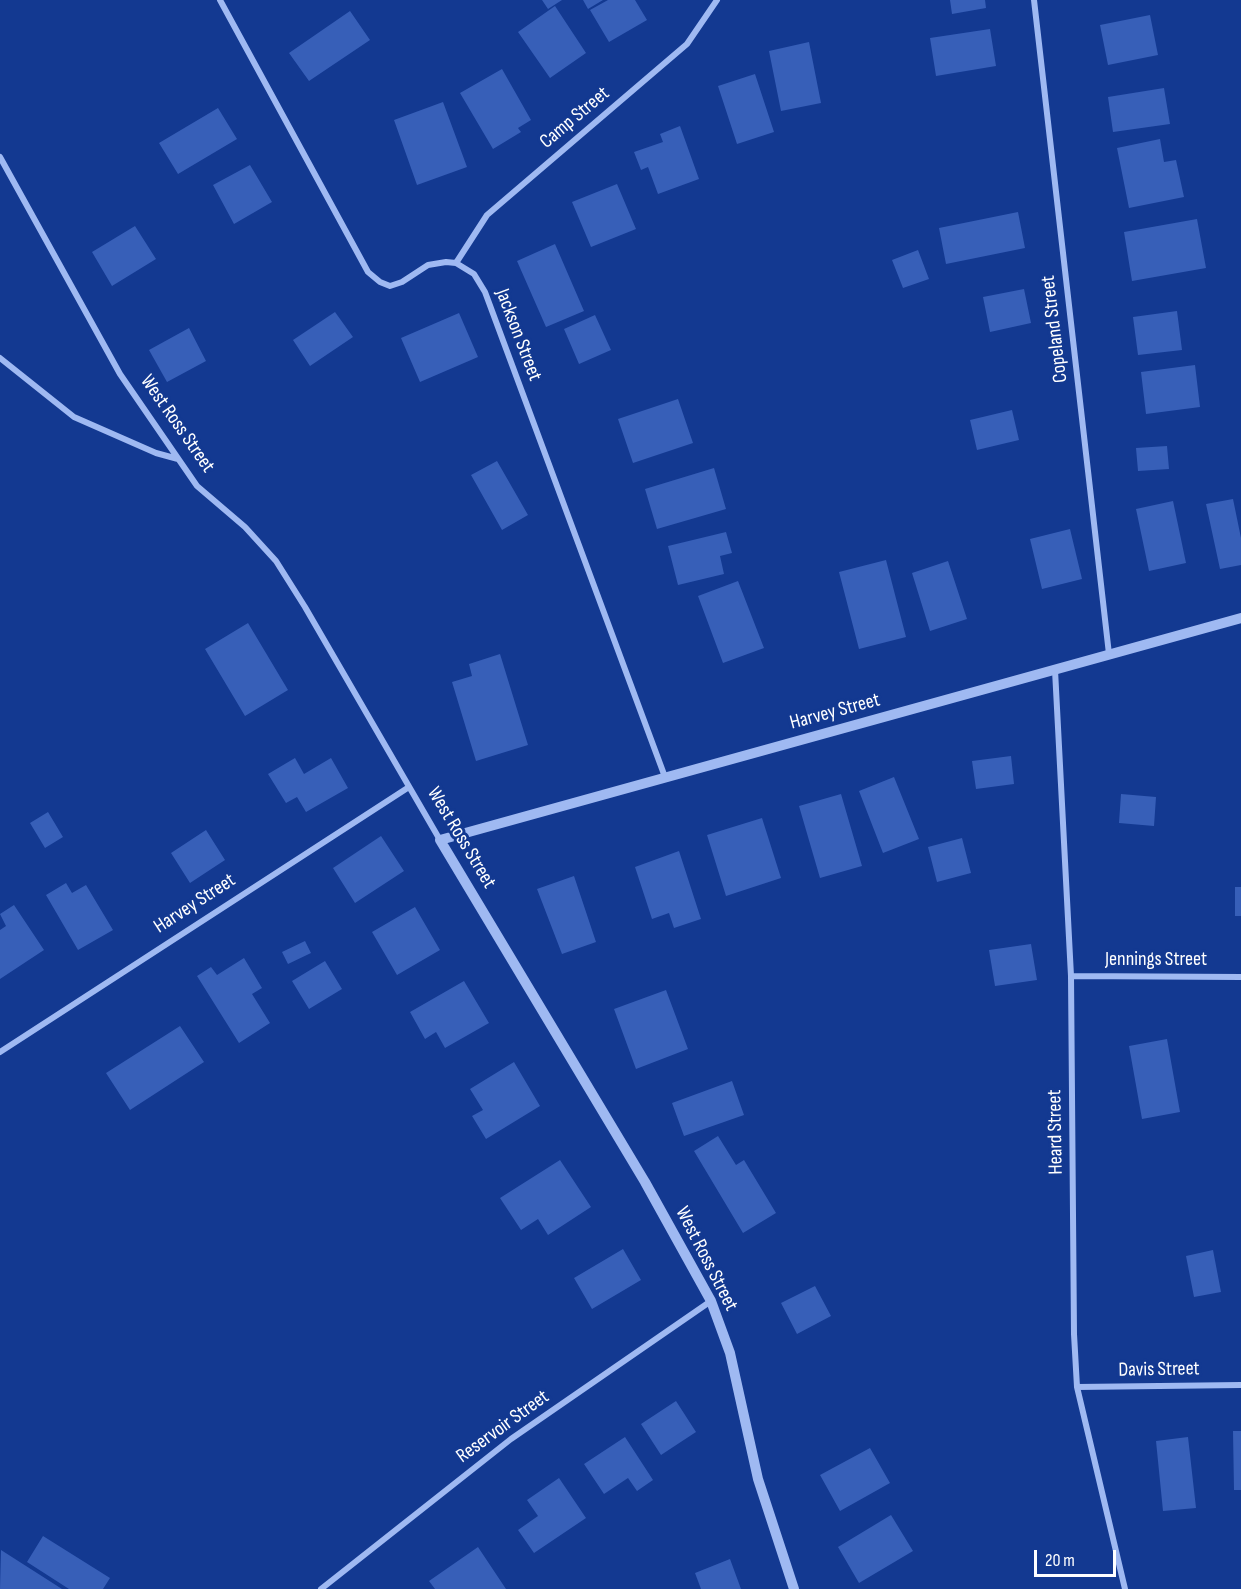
<!DOCTYPE html>
<html>
<head>
<meta charset="utf-8">
<style>
	body { margin:0 }
	#map { position:relative; width:1241px; height:1589px; overflow:hidden; background:#133991; font-family:"Sofia Sans Condensed",sans-serif }
	canvas { display:block }
	.scale { position:absolute; left:1034px; top:1550px; width:82px; height:27px; box-sizing:border-box; border:3px solid #fff; border-top:0; padding-left:8px; font-size:18px; line-height:21px; white-space:nowrap; color:#fff; -webkit-text-stroke:4px #133991; paint-order:stroke }
</style>
</head>
<body>
<div id="map">
<canvas width="1241" height="1589"></canvas>
<div class="scale">20 m</div>
</div>
<script>
const g = document.querySelector('canvas').getContext('2d');
g.lineJoin = 'round';
function fillPath(path, color) { g.fillStyle = color; g.fill(path, 'evenodd'); }
const poly = rows => new Path2D(rows.map(r => 'M' + r).join(''));
function stroke(path, color, width, dash) { g.strokeStyle = color; g.lineWidth = width; g.lineCap = dash ? 'butt' : 'round'; g.setLineDash(dash || []); g.stroke(path); }
function drawText(font, color, halo, rows, align = 'center') {
  g.font = font + ' "Sofia Sans Condensed",sans-serif'; g.lineWidth = 6; g.setLineDash([]); g.textBaseline = 'middle'; g.strokeStyle = halo; g.fillStyle = color; for (const [text, x, y, turn = 0] of rows) {
    g.save(); g.translate(x, y); g.rotate((+turn || 0) * Math.PI / 180); g.textAlign = isNaN(turn) ? turn : align; if (halo) g.strokeText(text, 0, 0); g.fillText(text, 0, 0); g.restore();
  }
}
fillPath(poly([
	[542,0,562,0,548,9],
	[583,0,603,0,588,9],
	[608,0,635,0,647,20,609,42,590,10],
	[950,0,985,0,986,8,952,14],
	[555,6,586,53,550,78,518,32],
	[350,11,370,40,309,81,289,53],
	[1150,15,1158,55,1108,65,1100,25],
	[990,29,996,66,936,76,930,38],
	[809,42,821,103,781,111,769,51],
	[502,69,531,120,518,128,521,132,493,149,460,93],
	[755,74,774,132,737,144,718,86],
	[1164,88,1170,124,1113,132,1108,97],
	[443,102,467,167,417,185,394,120],
	[218,108,237,139,178,174,159,143],
	[680,126,699,179,658,194,648,167,641,170,634,152,663,142,660,134],
	[1160,139,1164,162,1176,160,1184,197,1129,208,1117,148],
	[250,165,272,202,234,224,213,185],
	[617,184,636,229,591,247,572,202],
	[1018,212,1025,248,946,264,939,228],
	[1197,219,1206,268,1132,281,1124,232],
	[135,226,156,259,112,286,92,252],
	[555,244,584,311,546,327,517,261],
	[918,250,929,279,903,288,892,260],
	[1024,289,1031,323,990,332,983,297],
	[1177,311,1182,350,1138,355,1133,317],
	[335,312,353,337,310,366,293,340],
	[459,313,478,357,420,382,401,338],
	[595,315,611,350,579,364,564,329],
	[189,328,206,361,167,382,149,350],
	[1195,365,1200,407,1146,414,1141,372],
	[678,399,693,443,633,463,618,419],
	[1012,410,1019,440,977,450,970,420],
	[1167,446,1169,469,1138,471,1136,448],
	[497,461,528,515,502,530,471,475],
	[714,468,726,509,657,529,645,489],
	[1233,499,1241,538,1241,565,1220,569,1206,504],
	[1173,501,1186,563,1149,571,1136,509],
	[1070,529,1082,579,1042,589,1030,539],
	[726,532,732,553,720,556,724,574,678,585,668,546],
	[886,560,906,637,859,649,839,572],
	[948,561,967,619,930,631,912,573],
	[738,581,764,648,723,663,698,596],
	[248,623,288,690,245,716,205,649],
	[500,654,528,745,476,761,452,682,472,676,469,664],
	[1011,756,1014,784,976,789,972,761],
	[295,758,304,774,331,758,348,788,306,812,297,797,286,803,268,774],
	[894,777,919,839,883,853,859,791],
	[841,794,862,866,820,878,799,806],
	[1121,794,1156,797,1154,826,1119,823],
	[48,812,63,837,45,848,30,823],
	[762,818,781,878,726,896,707,835],
	[206,830,225,860,190,883,171,853],
	[381,836,404,871,355,903,333,868],
	[962,838,971,873,937,882,928,847],
	[679,851,701,919,674,928,669,913,652,919,635,867],
	[574,876,596,942,562,954,537,889],
	[66,883,72,893,86,885,113,930,78,950,46,895],
	[1235,887,1241,887,1241,916,1235,916],
	[14,905,44,950,0,979,0,930,6,926,0,914],
	[415,907,440,950,397,975,372,932],
	[305,941,311,953,288,964,282,952],
	[1031,944,1037,980,995,986,989,950],
	[244,958,262,988,252,994,270,1023,239,1043,197,976,211,967,217,975],
	[325,961,342,989,309,1009,292,981],
	[464,981,489,1023,445,1048,436,1032,425,1039,410,1012],
	[666,990,688,1049,636,1069,614,1009],
	[180,1026,204,1062,130,1110,106,1073],
	[1167,1039,1180,1112,1142,1119,1129,1046],
	[514,1062,540,1106,486,1139,472,1116,483,1110,470,1089],
	[732,1081,744,1115,684,1136,672,1103],
	[718,1136,736,1165,744,1160,776,1213,743,1233,694,1151],
	[560,1160,591,1207,548,1235,538,1219,521,1230,500,1198],
	[623,1249,641,1280,592,1309,574,1278],
	[1213,1250,1221,1292,1194,1297,1186,1256],
	[815,1286,831,1316,797,1334,781,1303],
	[676,1401,696,1432,661,1455,641,1424],
	[1233,1431,1241,1431,1241,1490,1234,1490],
	[625,1437,653,1480,637,1491,628,1478,604,1494,584,1464],
	[1188,1437,1196,1508,1163,1511,1156,1441],
	[870,1448,890,1483,840,1511,820,1475],
	[559,1478,586,1518,534,1553,518,1530,538,1516,527,1500],
	[891,1515,913,1551,859,1583,838,1547],
	[43,1536,110,1578,103,1589,69,1589,27,1562],
	[478,1547,506,1589,435,1589,429,1581],
	[1,1550,62,1589,0,1589],
	[730,1559,741,1589,701,1589,695,1573]
]), '#375fb8');
stroke(poly([
	[220,0,368,272,380,282,390,286,402,282,428,265,446,262,456,263,474,274,485,292,665,777],
	[1034,0,1109,654],
	[0,157,120,374,197,486,245,527,276,561,305,607,440,840],
	[456,263,487,215,687,44,717,0],
	[0,358,74,417,156,453,178,459],
	[1055,670,1071,976,1074,1334,1077,1387,1125,1589],
	[1071,976,1241,977],
	[0,1052,409,787],
	[1077,1387,1241,1385],
	[321,1589,511,1439,711,1301]
]), '#9fb9f2', 6);
stroke(poly([
	[794,1589,758,1479,730,1353,711,1301,645,1182,440,840,1241,618]
]), '#9fb9f2', 10);
drawText('20px', '#fff', '#133991', [
	["Camp Street",575,118,-40],
	["Copeland Street",1055,329,-97],
	["Jackson Street",518,335,69],
	["West Ross Street",177,424,55],
	["Harvey Street",835,712,-15],
	["West Ross Street",461,838,59],
	["Harvey Street",195,904,-33],
	["Jennings Street",1156,960],
	["Heard Street",1056,1132,-91],
	["West Ross Street",706,1259,63],
	["Davis Street",1159,1370,-1],
	["Reservoir Street",503,1427,-36]
]);
</script>
</body>
</html>
